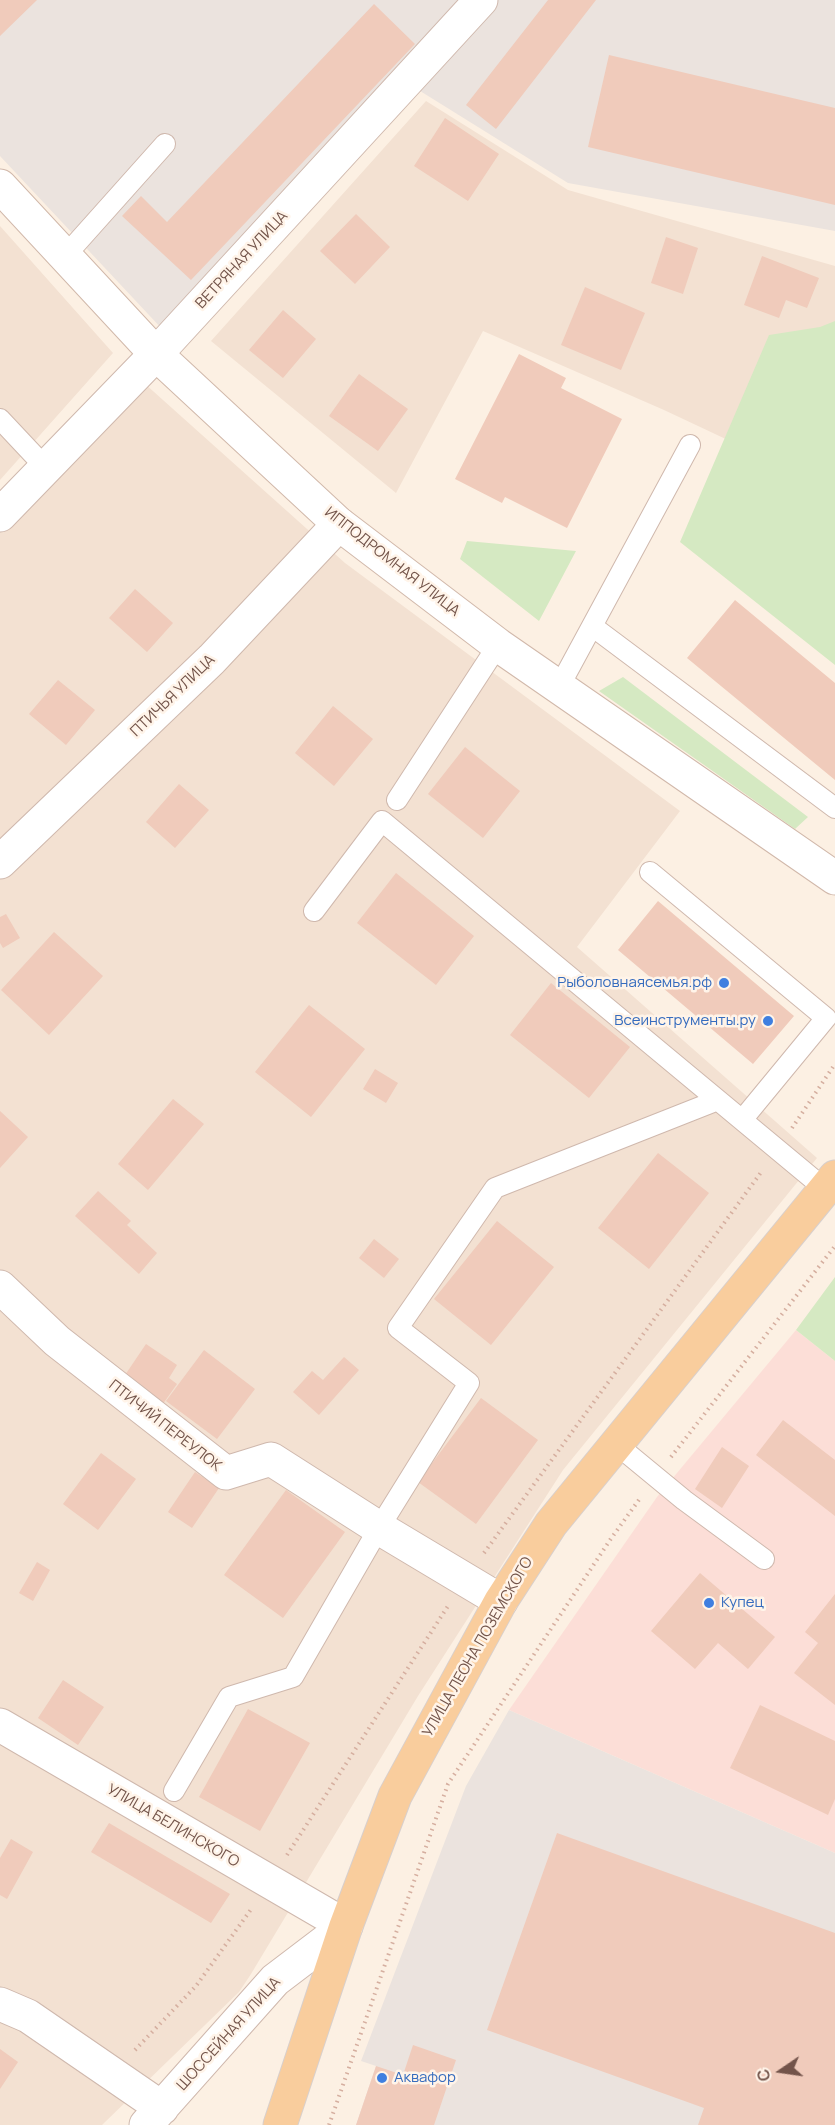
<!DOCTYPE html>
<html>
<head>
<meta charset="utf-8">
<style>
	body { margin:0 }
	#map { position:relative; width:835px; height:2125px; overflow:hidden; background:#fcf0e3; font-family:Manrope,sans-serif }
	canvas { display:block }
	.north { position:absolute; left:751px; top:2041px; width:60px; height:60px; -webkit-text-stroke:4px #fff4e9; paint-order:stroke; rotate:257deg; font-size:16px; font-weight:700; line-height:24px; text-align:center; color:#73544a }
	.north::after { content:''; display:block; margin:auto; width:21px; height:27px; background:#73544a; clip-path:polygon(50% 0,100% 100%,50% 72%,0 100%) }
</style>
</head>
<body>
<div id="map">
<canvas width="835" height="2125"></canvas>
<div class="north">С</div>
</div>
<script>
const g = document.querySelector('canvas').getContext('2d');
g.lineJoin = 'round';
function fillPath(path, color) { g.fillStyle = color; g.fill(path, 'evenodd'); }
const poly = rows => new Path2D(rows.map(r => 'M' + r).join(''));
function stroke(path, color, width, dash) { g.strokeStyle = color; g.lineWidth = width; g.lineCap = dash ? 'butt' : 'round'; g.setLineDash(dash || []); g.stroke(path); }
function drawText(font, color, halo, rows, align = 'center') {
  g.font = font + ' Manrope,sans-serif'; g.lineWidth = 5; g.setLineDash([]); g.textBaseline = 'middle'; g.strokeStyle = halo; g.fillStyle = color; for (const [text, x, y, turn = 0] of rows) {
    g.save(); g.translate(x, y); g.rotate((+turn || 0) * Math.PI / 180); g.textAlign = isNaN(turn) ? turn : align; if (halo) g.strokeText(text, 0, 0); g.fillText(text, 0, 0); g.restore();
  }
}
fillPath(poly([
	[426,101,568,190,835,266,835,324,781,465,664,410,483,331,396,493,211,341],
	[0,226,113,353,0,480],
	[144,383,345,563,680,811,577,947,817,1158,563,1470,418,1696,251,1974,239,1992,102,2125,0,2125,0,532]
]), '#f3e1d2');
fillPath(poly([
	[796,1330,835,1361,835,1853,509,1710,657,1497]
]), '#fcded7');
fillPath(poly([
	[0,0,835,0,835,231,568,183,396,76,163,330,0,156],
	[509,1710,835,1853,835,2125,356,2125,376,2066,361,2061,466,1786]
]), '#ebe3de');
fillPath(poly([
	[835,321,835,665,680,542,769,335,820,327],
	[467,541,576,551,539,621,460,559],
	[623,677,808,817,795,829,599,691],
	[835,1277,835,1361,796,1330]
]), '#d5e9c2');
fillPath(poly([
	[0,0,37,0,0,36],
	[548,0,596,0,496,129,466,105],
	[374,4,415,44,191,280,122,216,141,196,167,222],
	[609,55,835,108,835,205,588,147],
	[445,118,499,154,468,201,414,166],
	[356,214,390,247,355,284,320,251],
	[666,237,698,248,683,294,651,283],
	[762,256,819,278,807,308,786,300,779,318,744,305],
	[585,287,645,313,621,370,561,345],
	[283,310,316,339,283,378,249,350],
	[519,354,566,378,561,388,622,419,567,528,505,497,502,503,455,479],
	[359,374,408,409,378,451,329,416],
	[135,589,173,623,147,652,109,618],
	[735,600,835,683,835,780,687,658],
	[58,680,95,710,66,745,29,714],
	[333,706,373,739,334,786,295,753],
	[465,747,520,791,483,838,428,794],
	[179,784,209,810,175,848,146,822],
	[396,873,474,936,436,985,357,923],
	[658,901,794,1016,753,1064,618,950],
	[6,914,20,938,3,948,0,943,0,917],
	[54,932,103,976,49,1035,1,990],
	[551,983,630,1047,589,1098,510,1035],
	[309,1005,365,1049,311,1117,255,1072],
	[375,1069,398,1083,386,1103,363,1089],
	[173,1099,204,1124,148,1190,118,1164],
	[0,1111,28,1137,0,1168],
	[658,1153,709,1193,649,1269,598,1228],
	[98,1191,131,1221,127,1225,157,1253,139,1274,75,1216],
	[497,1221,554,1267,491,1345,434,1299],
	[374,1239,399,1259,384,1278,359,1258],
	[146,1344,177,1365,169,1378,177,1384,160,1408,121,1381],
	[204,1350,255,1389,217,1439,166,1401],
	[344,1357,359,1370,319,1415,293,1392,312,1371,323,1380],
	[481,1398,538,1440,476,1524,418,1482],
	[783,1420,835,1460,835,1516,756,1455],
	[722,1447,749,1466,722,1508,695,1489],
	[101,1453,136,1479,98,1530,63,1504],
	[195,1472,219,1488,192,1528,168,1512],
	[286,1490,345,1532,283,1618,224,1575],
	[37,1562,50,1570,33,1601,19,1593],
	[700,1573,775,1637,748,1669,718,1643,695,1669,651,1631],
	[835,1594,835,1705,794,1673,818,1643,805,1632],
	[63,1680,104,1707,78,1745,38,1718],
	[760,1705,835,1741,835,1799,828,1815,730,1768],
	[248,1709,310,1743,260,1831,199,1797],
	[109,1823,230,1894,211,1923,91,1852],
	[557,1833,835,1933,835,2125,698,2125,704,2108,487,2030],
	[11,1839,33,1852,7,1899,0,1895,0,1858],
	[413,2045,456,2060,434,2125,356,2125,376,2066,403,2075],
	[0,2049,18,2062,0,2089]
]), '#f0cbbb');
const service = poly([
	[65,256,165,144],
	[0,419,46,468],
	[592,626,835,808],
	[559,687,690,445],
	[397,800,498,645],
	[650,872,826,1018,742,1120],
	[314,911,382,821,825,1189],
	[616,1444,684,1500,764,1559],
	[174,1791,229,1697,293,1677,379,1528,469,1383,398,1328,495,1188,718,1100]
]);
const minor = poly([
	[0,515,156,354,481,0],
	[0,862,212,659,339,524],
	[0,1287,57,1341,226,1473,271,1459,379,1528,501,1601],
	[0,1725,346,1926,275,1980,146,2125],
	[0,2004,28,2016,162,2108]
]);
const secondary = poly([
	[0,186,156,354,339,524,498,645,835,878]
]);
const primary = poly([
	[280,2125,346,1926,395,1796,501,1601,551,1524,835,1177]
]);
stroke(service, '#cfb8ad', 22);
stroke(minor, '#cfb8ad', 35);
stroke(secondary, '#d1b8aa', 35);
stroke(primary, '#d8cfcc', 35);
stroke(poly([
	[792,1128,835,1064],
	[671,1457,835,1246],
	[484,1553,762,1171],
	[287,1855,448,1606],
	[135,2050,196,1986,252,1908],
	[329,2125,448,1784,610,1540,641,1497]
]), '#d5ae9f', 4, [1.5, 4.5]);
stroke(service, '#fff', 20);
stroke(minor, '#fff', 33);
stroke(secondary, '#fff', 33);
stroke(primary, '#f9cd9d', 33);
for (const [x, y, r, color] of [
	[724,983,6,"#3f7fe0"],
	[768,1021,6,"#3f7fe0"],
	[709,1603,6,"#3f7fe0"],
	[382,2078,6,"#3f7fe0"]
]) { const dot = new Path2D(); dot.arc(x, y, r, 0, 2 * Math.PI); g.fillStyle = color; g.fill(dot); stroke(dot, '#fff4e9', 2); }
drawText('15px', '#73544a', '#fff4e9', [
	["ВЕТРЯНАЯ УЛИЦА",242,260,-47],
	["ИППОДРОМНАЯ УЛИЦА",392,562,38],
	["ПТИЧЬЯ УЛИЦА",173,696,-44],
	["ПТИЧИЙ ПЕРЕУЛОК",165,1426,38],
	["УЛИЦА ЛЕОНА ПОЗЕМСКОГО",478,1647,-60],
	["УЛИЦА БЕЛИНСКОГО",173,1826,30],
	["ШОССЕЙНАЯ УЛИЦА",229,2034,-48]
]);
drawText('15px', '#366cbe', '#fff4e9', [
	["Рыболовнаясемья.рф",712,983],
	["Всеинструменты.ру",756,1021],
	["Купец",721,1603,"left"],
	["Аквафор",394,2078,"left"]
], 'right');
</script>
</body>
</html>
